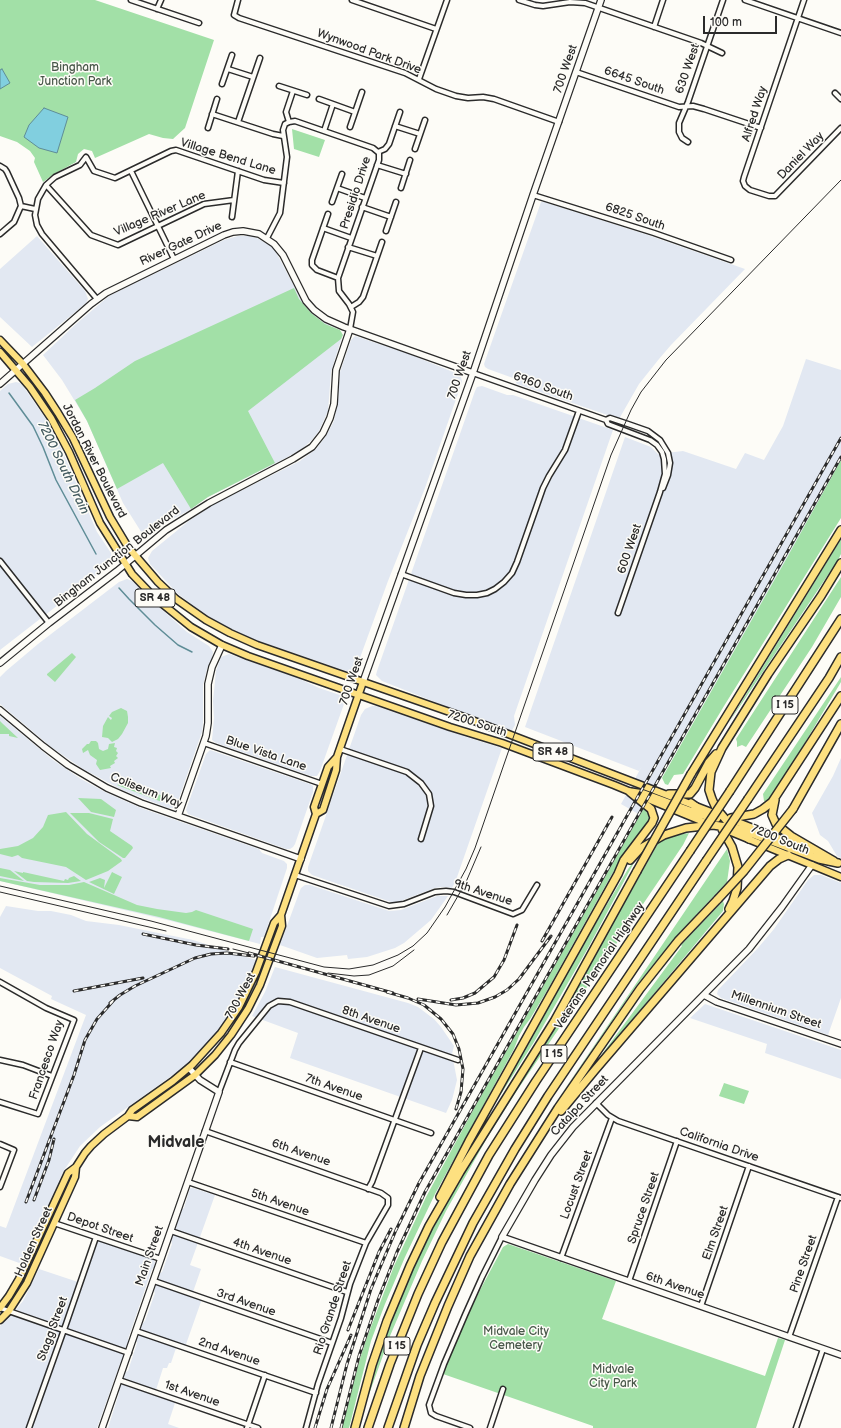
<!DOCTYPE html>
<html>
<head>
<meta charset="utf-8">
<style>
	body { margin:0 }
	#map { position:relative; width:841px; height:1428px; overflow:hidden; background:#fdfcf7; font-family:"Balsamiq Sans",sans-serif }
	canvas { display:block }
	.scale { position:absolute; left:703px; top:16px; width:74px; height:18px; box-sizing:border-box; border:2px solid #2b2b2b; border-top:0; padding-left:5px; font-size:12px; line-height:14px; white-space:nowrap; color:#2b2b2b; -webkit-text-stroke:3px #fdfcf7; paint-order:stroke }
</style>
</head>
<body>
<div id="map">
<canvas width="841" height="1428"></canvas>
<div class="scale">100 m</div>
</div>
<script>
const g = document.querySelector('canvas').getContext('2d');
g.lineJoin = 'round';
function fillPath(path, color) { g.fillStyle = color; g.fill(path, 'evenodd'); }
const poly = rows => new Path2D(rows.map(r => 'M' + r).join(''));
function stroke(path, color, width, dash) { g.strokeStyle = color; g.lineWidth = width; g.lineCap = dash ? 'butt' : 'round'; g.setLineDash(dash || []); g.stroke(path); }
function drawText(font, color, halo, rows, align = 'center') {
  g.font = font + ' "Balsamiq Sans",sans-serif'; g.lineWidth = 3; g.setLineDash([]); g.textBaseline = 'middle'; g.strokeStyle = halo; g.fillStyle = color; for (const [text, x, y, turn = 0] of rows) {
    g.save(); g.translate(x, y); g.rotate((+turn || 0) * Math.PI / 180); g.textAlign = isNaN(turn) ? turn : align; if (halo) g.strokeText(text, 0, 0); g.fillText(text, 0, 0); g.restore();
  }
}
fillPath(poly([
	[541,202,544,202,645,234,745,269,671,345,659,359,639,384,619,419,517,384,513,378,488,369,485,367,484,364],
	[37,236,85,291,88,299,86,303,73,314,32,347,0,317,0,269],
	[238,236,248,236,257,238,272,247,277,254,304,305,317,318,341,332,342,337,331,372,328,411,319,431,312,440,303,448,286,458,208,497,188,511,163,524,145,538,123,503,87,421,62,380,43,355,76,324,109,296,224,240],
	[355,336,409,354,458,374,461,377,462,382,425,488,388,581,357,666,355,670,349,672,250,638,216,621,195,607,177,593,150,564,148,558,152,551,190,520,211,506,300,461,316,449,326,436,334,421,338,401,340,372,351,340],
	[806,359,841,370,841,460,784,563,640,815,621,804,642,766,639,771,525,727,625,437,651,447,658,454,683,451,736,469,745,453,764,460,783,426],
	[16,382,20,383,23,386,48,422,59,443,97,532,111,553,112,558,111,562,107,567,0,650,0,391,8,384],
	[482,386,507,395,513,395,613,430,514,716,515,725,511,732,382,681,376,675,377,671,475,391,477,387],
	[127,579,132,581,149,598,187,632,209,646,213,652,212,658,207,669,203,685,203,722,202,732,177,804,173,808,168,808,122,790,83,769,51,747,0,704,0,677,6,671,38,644,119,582],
	[229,654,300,679,319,688,340,695,343,699,344,704,320,771,317,776,311,776,216,743,212,740,214,718,213,701,216,671,221,657],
	[372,706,376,706,466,737,502,748,456,880,452,888,443,887,435,888,398,902,391,902,312,875,308,871,308,867,361,715,365,709],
	[0,716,53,760,81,779,107,793,141,808,259,849,262,853,284,861,287,864,287,868,264,937,261,937,260,944,167,920,0,881],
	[210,750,310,784,313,786,313,792,295,844,293,847,290,849,286,849,188,814,186,810,187,807,206,754],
	[841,758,841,858,837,856,828,841,820,835,812,813,833,776],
	[814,875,821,875,841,883,841,998,828,1035,721,998,717,994,718,990,758,948,774,929,808,880],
	[305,885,310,885,389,911,401,910,437,896,448,896,431,920,404,943,395,948,367,957,348,959,347,955,317,958,280,945,299,893,301,888],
	[6,906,38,911,51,911,71,915,86,921,119,925,193,940,256,960,249,980,232,1011,215,1035,206,1046,184,1067,100,1127,80,1146,63,1172,22,1264,0,1256,0,1226,6,1228,86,1015,51,999,52,996,0,968,0,917],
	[275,967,408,1003,418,1007,434,1019,441,1027,454,1046,452,1054,457,1080,452,1100,446,1113,290,1058,298,1033,252,1016,265,992],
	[705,1004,841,1050,841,1079,765,1053,767,1044,690,1018],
	[190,1188,193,1188,215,1195,190,1265,201,1269,193,1292,203,1296,184,1350,176,1348,171,1363,169,1363,167,1368,163,1368,156,1390,177,1397,168,1424,179,1428,108,1428,119,1393,119,1390,125,1372,128,1371,137,1343,136,1341,142,1324,145,1321,155,1293,154,1291,159,1274,162,1272,172,1244,171,1240,182,1209,184,1208],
	[93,1238,153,1259,156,1264,155,1267,152,1269,128,1339,129,1342,122,1362,120,1364,97,1428,0,1428,0,1326,9,1318,23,1301,39,1269,78,1282]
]), '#e2e8f2');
fillPath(poly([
	[0,0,95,0,214,40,185,128,173,139,163,138,149,134,95,158,92,151,84,149,78,154,76,162,54,174,43,182,34,162,35,158,30,151,17,142,0,136],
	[292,129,325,140,319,157,294,149],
	[294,288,299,299,311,313,325,324,340,330,343,335,341,339,248,411,275,463,208,497,191,509,163,463,117,489,87,421,75,400,95,388,135,361],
	[841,460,841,518,724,706,683,774,674,775,668,785,665,784,662,778,784,563],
	[841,539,841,554,838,560,728,724],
	[841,577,841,597,812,647,746,747,742,745,737,747,737,742,736,739],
	[72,653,76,657,55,682,47,675,47,674],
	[841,677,841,682,775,793,768,801,766,802,764,801,763,794],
	[121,708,127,711,128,717,128,723,122,734,118,739,112,742,108,738,102,737,103,726,108,717,111,720,112,718,109,716,112,712],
	[0,721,3,724,18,738,9,736,9,734,0,734],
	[91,741,96,741,98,743,99,749,103,751,108,749,109,744,115,743,114,747,117,748,116,751,118,753,116,756,118,758,114,761,115,763,110,766,111,768,100,770,96,764,97,760,90,755,88,750,83,753,82,749,87,744,89,744],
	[124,782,136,786,142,792,151,792,167,797,162,802,117,785],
	[78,798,101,799,116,810,114,817,91,812],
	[644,808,649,811,650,816,649,821,612,874,548,989,530,1019,524,1027,519,1036,514,1049,435,1194,405,1257,385,1304,371,1341,349,1428,342,1428,359,1362,366,1340,394,1266,426,1197,477,1103],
	[66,812,87,834,121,859,122,861,108,871,86,880,66,867,22,858,18,855,12,857,0,854,0,849,18,846,33,838,43,827,48,815],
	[70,813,89,813,113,819,110,831,132,846,133,848,125,858,123,858,99,842],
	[689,833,683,845,516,1092,487,1138,446,1211,422,1261,390,1336,363,1411,362,1410,373,1372,391,1318,404,1287,431,1230,449,1195,545,1044,660,840,672,836],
	[727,849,730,861,727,882,678,934,636,986,554,1105],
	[637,857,588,948,534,1042,482,1124,519,1056,583,945,628,869],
	[0,868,10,870,24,881,0,876],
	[14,871,23,873,23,872,64,881,65,879,68,880,69,878,74,876,81,881,68,883,34,882,27,881],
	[112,872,122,877,114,894,89,882,100,878,105,880,104,888],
	[0,878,40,885,69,885,84,882,137,905,157,909,186,913,192,912,196,910,253,929,249,941,159,917,0,881],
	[723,901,724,904,723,911,591,1069,682,946,681,945],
	[724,1083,749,1091,744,1104,719,1096],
	[508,1244,616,1281,602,1319,765,1376,778,1338,785,1340,756,1428,593,1428,593,1426,443,1374,461,1330,479,1292,503,1247]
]), '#a2e0a7');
const water = poly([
	[2,69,10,83,0,89,0,70,2,69],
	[44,108,68,117,57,153,39,148,24,137,29,125,44,108]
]);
fillPath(water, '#81cfdf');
stroke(water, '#5f8d97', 1);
stroke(poly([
	[9,393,33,426,43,447,56,480,96,554],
	[119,588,129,599,155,625,178,645,192,652]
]), '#5f8d97', 1.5);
const street = poly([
	[131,0,199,23],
	[238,0,234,15,239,18,405,73,436,89,456,96,468,98,483,97,494,99,559,122],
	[352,0,436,29],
	[519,0,535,5,543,6,570,2,585,3,701,43,722,53],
	[745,0,841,33],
	[804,0,744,177,743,181,745,186,750,190,769,196,775,196,841,128],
	[157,9,161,0],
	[654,27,663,0],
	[228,69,253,77],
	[576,72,679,107,693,106,704,109,761,128],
	[419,79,447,0],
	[222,84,232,55],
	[279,86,307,95],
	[835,93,841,99],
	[319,99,355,112],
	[212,114,273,134,283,136],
	[238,122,260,58],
	[289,122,295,121,373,148,379,153,379,160,338,278,339,291,349,304,353,312,350,329],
	[289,122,286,112,293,91],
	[395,126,420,134],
	[350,127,362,92],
	[208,128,217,99],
	[324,131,333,104],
	[688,142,682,138,679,132,679,123,688,102,723,0],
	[415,149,425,120],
	[378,152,385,149,389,144,400,112],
	[377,165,406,174],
	[0,166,5,169,7,172,19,198,21,206],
	[131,171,174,259],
	[46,185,91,235,118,245,204,204,234,200],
	[337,188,365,198],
	[401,188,410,160],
	[533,195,654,233,731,260],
	[332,202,342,174],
	[21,206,35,209],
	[362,207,391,217],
	[328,214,312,260,312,265,317,270,338,278],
	[232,217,238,171],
	[323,228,351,238],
	[386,231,396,202],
	[0,234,14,222,21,206],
	[267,238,280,213,287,157,283,130,285,124,289,122],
	[348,247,377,256],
	[97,299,42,234,37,225,35,215,38,199,46,185,55,177,80,165,86,157,94,171,115,178,171,151,176,150,264,180,284,183],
	[351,307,359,302,363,297,382,242],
	[473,373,606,420,608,424,650,440,657,445,662,452,664,459,665,474,660,492,618,613],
	[606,420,610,418,628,424,648,431,660,440,668,453,670,463,668,475,663,488],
	[0,561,49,623],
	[401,574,454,593,466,595,477,595,487,593,495,589,504,582,512,573,517,562,543,488,549,476,565,450,579,411],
	[204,743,322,784],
	[340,749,407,772,421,783,429,794,431,806,421,839],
	[295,875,389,906,404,904,435,892,446,891,454,892,513,914,522,910,537,885],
	[0,982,46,1008,74,1020,38,1114,0,1102],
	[0,1060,23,1065,52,1076],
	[230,1062,431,1133],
	[219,1092,235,1050,239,1043,269,1006,278,1001,290,1002,458,1060],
	[596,1103,608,1115,618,1121,841,1198],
	[205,1131,381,1193,388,1198,388,1205,366,1243,350,1284,341,1318,318,1384,306,1428],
	[0,1144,14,1150,0,1187],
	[188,1182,366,1243],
	[368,1189,372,1182,421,1048],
	[54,1223,161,1259],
	[171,1231,347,1292],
	[561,1258,612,1118],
	[154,1281,332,1343],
	[629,1281,677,1141],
	[701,1306,749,1166],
	[0,1308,129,1353],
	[136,1331,316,1393],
	[789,1337,838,1197],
	[119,1380,258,1428],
	[29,1428,66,1324,96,1237],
	[247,1428,265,1375],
	[470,1428,436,1416,431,1413,429,1405,444,1364,465,1315,482,1277,502,1237],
	[490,1428,503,1389],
	[796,1428,823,1349]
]);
const secondary = poly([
	[0,384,91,304,106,293,224,235,233,232,243,231,259,234,274,244,283,255,306,301,314,310,326,319,344,327,473,373],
	[0,663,49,623,117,571,166,530,209,503,293,459,312,447,323,433,330,418,334,404,336,370,350,329],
	[363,682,473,373,533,195,601,0],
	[0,710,43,746,68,765,107,788,141,803,301,859],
	[178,816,206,736,208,723,208,684,212,667,222,645],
	[812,865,782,907,749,949,573,1127,551,1155,535,1180,502,1237,841,1355],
	[704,995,717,1002,841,1044],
	[102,1428,219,1092,200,1080,189,1068]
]);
const primary = poly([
	[0,340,23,364,45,393,58,413,73,438,110,517,128,547,158,582,176,599,206,620,230,633,257,645,464,717,719,815],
	[0,352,30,387,51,418,69,452,100,523,132,574,155,598,191,627,222,645,248,656,450,727,502,743,614,785,711,825],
	[316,814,323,810,336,770,337,757,363,682],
	[730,819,812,851],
	[724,829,841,877],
	[128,1116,137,1117,195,1075,215,1055,231,1035,248,1009,260,985,282,926,281,915],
	[0,1308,9,1296,19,1279,68,1173,76,1167,85,1153,91,1146,104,1134,128,1116,132,1110,173,1081,192,1065,221,1033,239,1007,256,972,274,923,281,915,316,814,314,807,328,767,337,757],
	[0,1320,9,1311,27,1283,75,1177,76,1167]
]);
const highway = poly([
	[691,774,841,530],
	[730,791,841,619],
	[631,792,644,794,698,814,717,818],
	[669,794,690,794,695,788,709,762,716,754],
	[748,799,829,678,841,657],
	[775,800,772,815,776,824,791,836,834,861],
	[691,803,709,816],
	[793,809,841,724],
	[731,818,754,814,763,809,772,802,841,696],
	[722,829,732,847,738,867,737,888,733,901,729,909],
	[749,839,731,826,716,808,712,799,709,790,711,772,722,748,768,674,821,596,841,563],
	[630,860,641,848,664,835,686,828,713,825,740,829,819,859,838,863],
	[561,1111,595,1070,770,866,779,859,788,855],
	[440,1197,469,1141,618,874,624,860,652,823,654,818,651,809,630,792],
	[355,1428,372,1365,387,1321,410,1266,429,1226,460,1172,555,1020,637,871],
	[368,1428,390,1364,418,1294,442,1242,489,1155,536,1081,690,851],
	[388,1428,417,1345,435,1303,473,1223,515,1149,548,1096,706,861],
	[404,1428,420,1376,448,1306,470,1256,510,1184,558,1108,640,989,678,941,718,899]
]);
stroke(street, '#2b2b2b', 7);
stroke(secondary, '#2b2b2b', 8);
stroke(primary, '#2b2b2b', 9);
stroke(highway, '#2b2b2b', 10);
stroke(street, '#fdfcf7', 4);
stroke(secondary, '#fdfcf7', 5.5);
stroke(primary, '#fde080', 6);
stroke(highway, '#fde080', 7);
stroke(poly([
	[0,886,151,921,324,967,349,969,373,965,398,955,413,946,427,933,445,907,466,869,475,848,611,455,631,410,641,392,666,360,841,180],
	[0,892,166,931],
	[447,915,466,882,481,847],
	[233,949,249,953],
	[328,973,354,976,369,975,393,966,414,950]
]), '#2b2b2b', 1);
const rail = poly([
	[143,934,196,945,228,949],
	[542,941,612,817],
	[249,953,393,993],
	[74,991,143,978],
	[387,992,408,998,424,1005,441,1019,453,1034,459,1049,463,1069,461,1092,456,1109],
	[418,999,456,1005,478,1003,495,997,507,990,519,979,551,936],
	[451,1000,463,998,475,993,494,977,504,960,517,925],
	[110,1003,120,995,135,986,195,958,211,954,227,953,254,956],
	[34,1200,49,1160,54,1139],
	[26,1202,74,1075,85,1040,97,1019,114,1000],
	[348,1330,379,1252,391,1229],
	[315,1428,327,1389,351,1335],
	[331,1428,347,1364,371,1289,396,1230,419,1183,841,438],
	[341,1428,359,1356,378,1300,397,1252,425,1192,841,457]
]);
stroke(rail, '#2b2b2b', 3);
stroke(rail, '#fdfcf7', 1.5, [4.5]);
const highwayBridge = poly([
	[690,851,730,791],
	[706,861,748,799],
	[637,871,691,774],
	[718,899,744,871,793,809]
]);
stroke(highwayBridge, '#2b2b2b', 10, []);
stroke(highwayBridge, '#fde080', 7);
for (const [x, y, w] of [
	[155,598,40],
	[785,705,26],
	[553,752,40],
	[554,1054,26],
	[397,1346,26]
]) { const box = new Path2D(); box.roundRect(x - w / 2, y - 9, w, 18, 3); g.fillStyle = '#fdfcf7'; g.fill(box); stroke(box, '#2b2b2b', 1); }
drawText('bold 11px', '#2b2b2b', null, [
	["SR 48",155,598],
	["I 15",785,705],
	["SR 48",553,752],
	["I 15",554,1054],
	["I 15",397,1346]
]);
drawText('12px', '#2b2b2b', '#fdfcf7', [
	["Wynwood Park Drive",369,52,20],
	["700 West",566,69,-71],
	["630 West",688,69,-71],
	["6645 South",634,81,19],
	["Alfred Way",755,114,-72],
	["Daniel Way",801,156,-46],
	["Village Bend Lane",228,157,17],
	["Presidio Drive",356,193,-72],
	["Village River Lane",160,214,-23],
	["6825 South",635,217,19],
	["River Gate Drive",181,244,-25],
	["700 West",460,375,-71],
	["6960 South",543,387,20],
	["Jordan River Boulevard",94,461,63],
	["600 West",630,549,-71],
	["Bingham Junction Boulevard",117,557,-38],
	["700 West",352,681,-71],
	["7200 South",477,724,18],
	["Blue Vista Lane",266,754,19],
	["Coliseum Way",146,791,22],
	["7200 South",780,840,22],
	["9th Avenue",483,893,18],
	["Veterans Memorial Highway",600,966,-56],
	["700 West",241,996,-62],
	["Millennium Street",776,1010,19],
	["8th Avenue",371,1020,19],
	["Francesco Way",47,1060,-71],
	["7th Avenue",334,1088,19],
	["Catalpa Street",580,1106,-47],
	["California Drive",719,1145,19],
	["6th Avenue",301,1153,19],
	["Locust Street",577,1185,-70],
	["5th Avenue",280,1203,19],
	["Spruce Street",644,1208,-71],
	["Depot Street",100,1228,19],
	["Elm Street",716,1233,-71],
	["Holden Street",34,1242,-66],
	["4th Avenue",262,1252,19],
	["Main Street",150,1256,-71],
	["Pine Street",804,1264,-71],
	["6th Avenue",675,1286,19],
	["3rd Avenue",246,1303,19],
	["Rio Grande Street",333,1308,-72],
	["Stagg Street",53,1329,-70],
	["2nd Avenue",229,1352,19],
	["1st Avenue",192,1394,19]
]);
drawText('12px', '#49584a', '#fdfcf7', [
	["Bingham",75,68],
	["Junction Park",75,82],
	["Midvale City",516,1332],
	["Cemetery",516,1346],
	["Midvale",613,1370],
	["City Park",613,1384]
]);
drawText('italic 13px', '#455c61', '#fdfcf7', [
	["7200 South Drain",63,468,64]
]);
drawText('bold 16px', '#2b2b2b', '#fdfcf7', [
	["Midvale",176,1143]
]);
</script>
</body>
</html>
